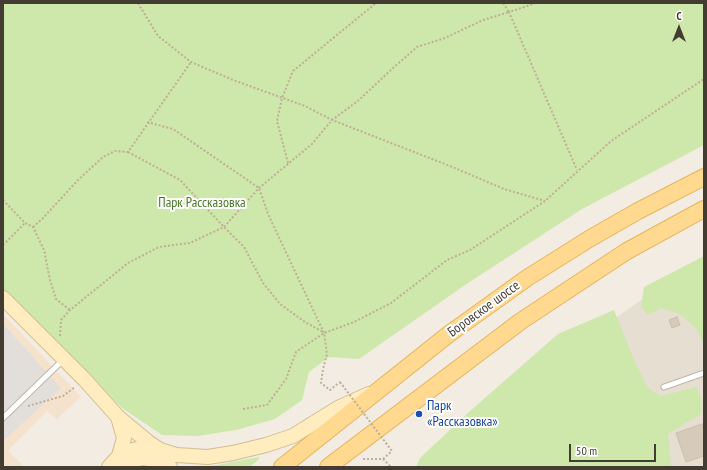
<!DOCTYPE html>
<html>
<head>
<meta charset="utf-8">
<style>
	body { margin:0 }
	#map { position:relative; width:707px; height:470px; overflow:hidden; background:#f2ece3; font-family:"PT Sans Narrow",sans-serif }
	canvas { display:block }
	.frame { position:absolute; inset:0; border:4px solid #433c33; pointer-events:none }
	.north { position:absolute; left:659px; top:8px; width:40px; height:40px; -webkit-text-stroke:3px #fff; paint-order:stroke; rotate:0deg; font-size:11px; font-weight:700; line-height:16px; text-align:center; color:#433c33 }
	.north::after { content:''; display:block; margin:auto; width:14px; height:18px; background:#433c33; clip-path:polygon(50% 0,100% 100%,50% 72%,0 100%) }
	.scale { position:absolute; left:569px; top:444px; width:87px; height:18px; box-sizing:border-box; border:2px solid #433c33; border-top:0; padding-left:5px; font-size:12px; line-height:14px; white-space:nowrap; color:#433c33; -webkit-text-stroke:3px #fff; paint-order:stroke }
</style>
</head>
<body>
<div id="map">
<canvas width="707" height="470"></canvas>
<div class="frame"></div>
<div class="north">С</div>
<div class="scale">50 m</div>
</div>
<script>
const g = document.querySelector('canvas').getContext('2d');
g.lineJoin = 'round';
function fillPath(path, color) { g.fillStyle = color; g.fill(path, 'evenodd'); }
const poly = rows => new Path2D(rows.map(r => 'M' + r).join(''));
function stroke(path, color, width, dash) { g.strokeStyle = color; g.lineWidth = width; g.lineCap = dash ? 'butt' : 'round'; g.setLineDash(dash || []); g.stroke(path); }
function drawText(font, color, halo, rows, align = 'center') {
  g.font = font + ' "PT Sans Narrow",sans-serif'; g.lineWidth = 4; g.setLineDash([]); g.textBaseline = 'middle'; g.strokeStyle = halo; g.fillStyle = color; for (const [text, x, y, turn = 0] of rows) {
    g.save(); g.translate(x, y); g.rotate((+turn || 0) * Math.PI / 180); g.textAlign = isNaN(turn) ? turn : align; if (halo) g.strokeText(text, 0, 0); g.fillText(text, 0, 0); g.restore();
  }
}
fillPath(poly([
	[704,256,704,467,623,467,574,347]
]), '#e6ded1');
fillPath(poly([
	[3,314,81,397,57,419,47,411,8,451,24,467,3,467]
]), '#f5e2cd');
fillPath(poly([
	[3,3,704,3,704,145,582,209,465,285,359,359,329,357,309,372,302,400,275,419,236,430,198,436,162,435,122,408,3,292],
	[704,256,704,345,697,329,680,314,661,308,648,315,641,307,644,287],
	[614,310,634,360,648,388,661,396,697,387,701,398,701,414,668,434,671,467,416,467,420,458,469,412,558,334],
	[259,457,259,459,250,467,206,467]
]), '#cee7aa');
fillPath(poly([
	[3,324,61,388,3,441]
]), '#e2dfdb');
const building = poly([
	[677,317,680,325,672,328,669,320,677,317],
	[702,424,704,431,704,456,686,462,676,433,702,424]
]);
fillPath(building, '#d6cabb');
stroke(building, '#cebfab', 1);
const lane = poly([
	[664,387,704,373],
	[3,418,64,359]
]);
const secondary = poly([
	[3,298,85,380,118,417,148,442,160,450,176,455,208,457,233,453,266,445,293,436,338,408,369,394],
	[118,417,124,438,119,456],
	[109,467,119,456,132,450,142,448,160,450],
	[121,467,131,461,143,458,156,460,170,467]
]);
const primary = poly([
	[282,467,449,334,527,278,589,239,638,211,704,177],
	[328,467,521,321,627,251,704,209]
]);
stroke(lane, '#c0b6a8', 7);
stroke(secondary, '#d2be92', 16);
stroke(primary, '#e4b55f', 18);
stroke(poly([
	[138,3,158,36,191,62,233,80,305,106,332,120,450,166,504,189,545,201],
	[536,3,509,12,577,170],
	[147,122,173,129,259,188,268,214,324,333,327,354,323,369,321,383,330,390,340,382],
	[128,152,180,180,224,227,244,247,263,283,280,304,305,322,323,332],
	[288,163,277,121,282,98,293,71,376,3],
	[3,200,25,223,33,227,44,250,50,280,56,299,70,310],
	[33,227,43,218,78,180,103,157,115,151,128,152,191,62],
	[3,245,25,223],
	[60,336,61,320,70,310,128,263,159,247,190,243,224,227,259,188,312,144,332,120,359,100,393,68,417,47,445,38,483,20,509,12,503,3],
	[28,406,63,396,75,387],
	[243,409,267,405,286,379,296,352,324,333,354,322,391,303,447,260,470,250,545,201,611,141,704,79],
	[363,459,383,459,392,451],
	[383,459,391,467]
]), '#bfaf97', 2, [2, 2]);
stroke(lane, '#fff', 5);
stroke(secondary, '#ffecbf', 14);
stroke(primary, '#ffd98f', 16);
stroke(poly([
	[340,382,392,451]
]), '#bfaf97', 2, [2, 2]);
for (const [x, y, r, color] of [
	[419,414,4,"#1a4fb4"]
]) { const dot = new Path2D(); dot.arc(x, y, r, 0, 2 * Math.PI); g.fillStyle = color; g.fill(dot); stroke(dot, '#fff', 1.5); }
drawText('14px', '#487427', '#fff', [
	["Парк Рассказовка",202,203]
]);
drawText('14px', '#433c33', '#fff', [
	["Боровское шоссе",484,309,-36]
]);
drawText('14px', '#164399', '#fff', [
	["Парк",427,406],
	["«Рассказовка»",427,422]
], 'left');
</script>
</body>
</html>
